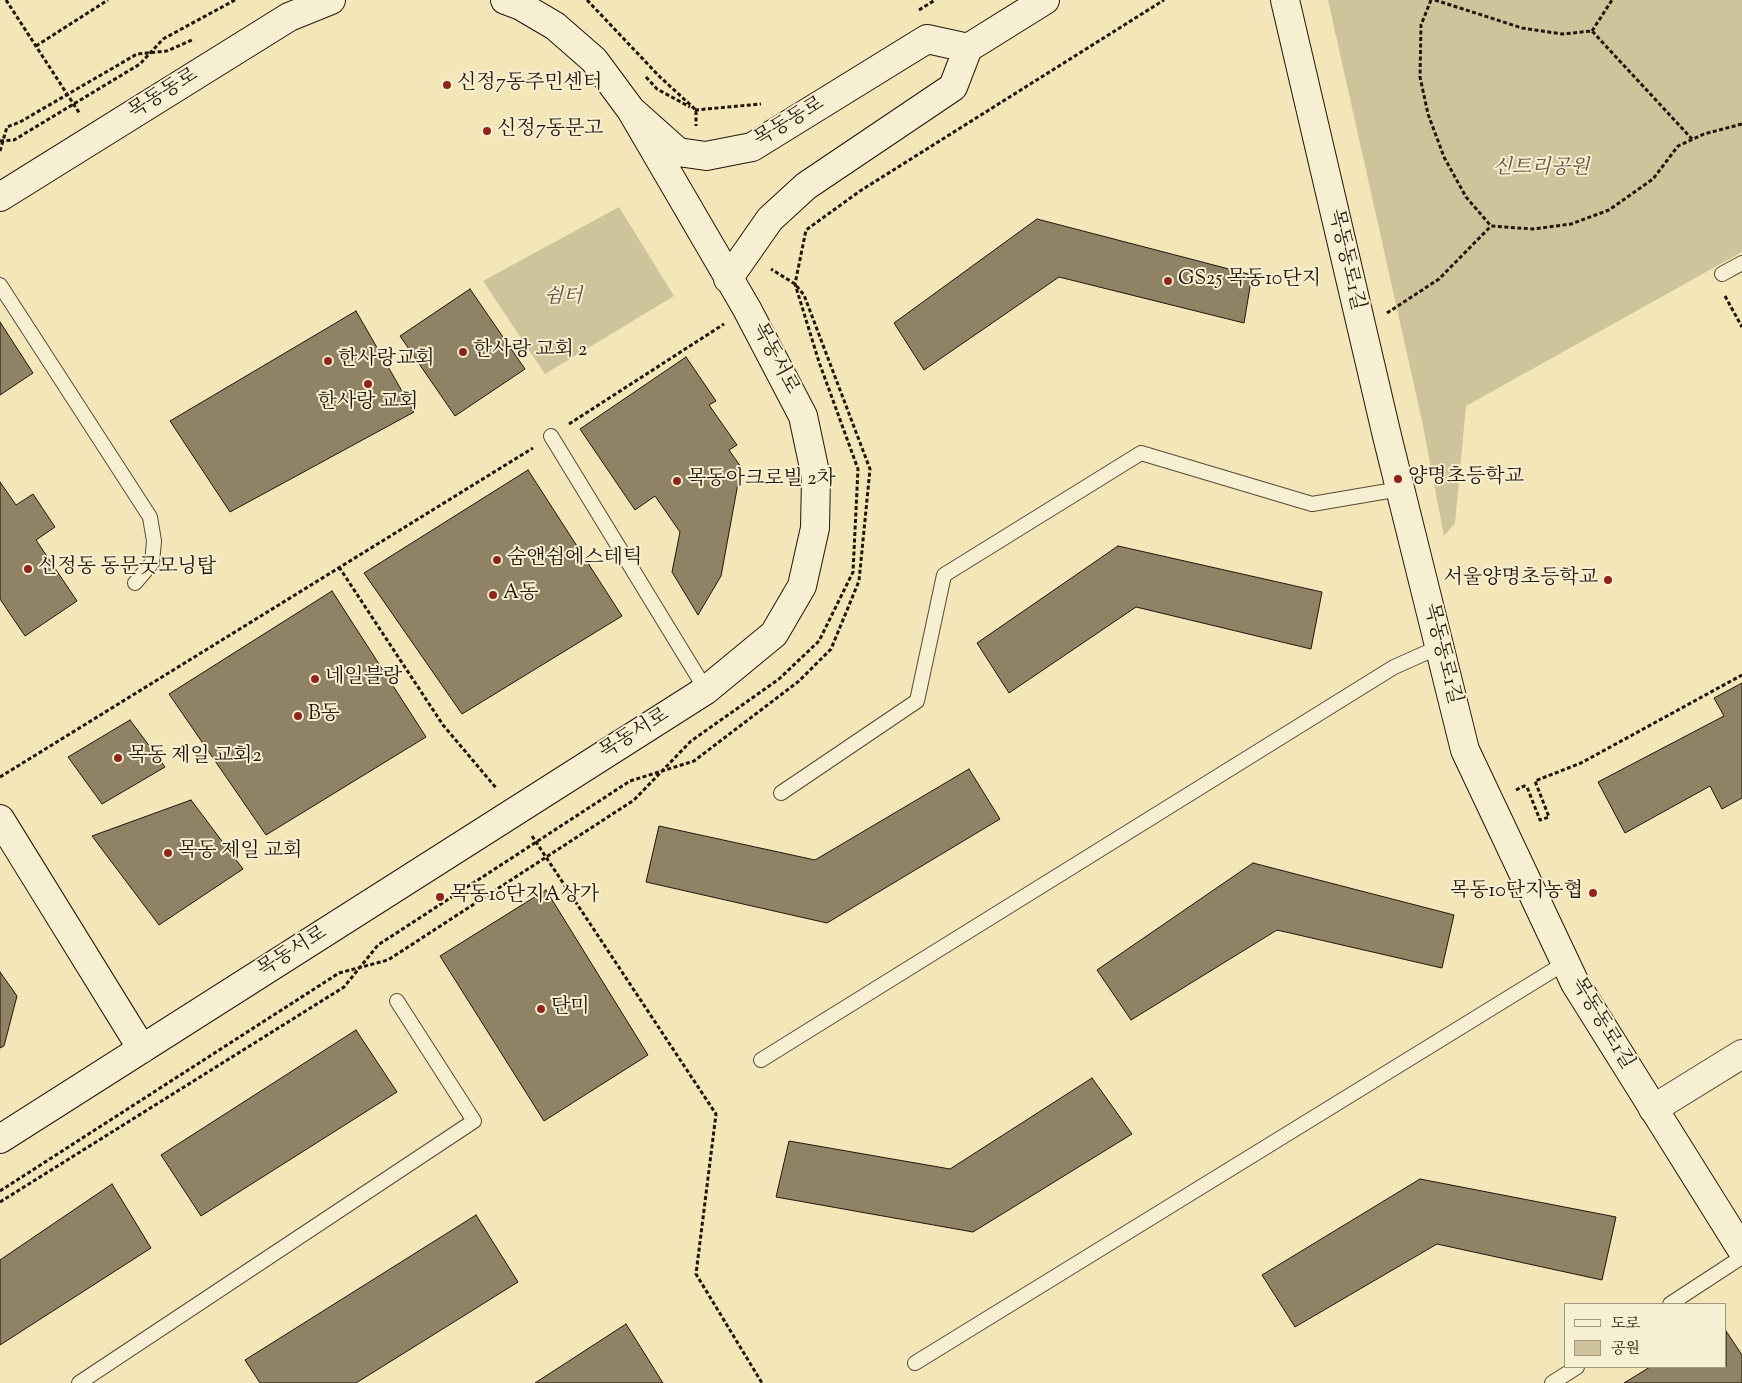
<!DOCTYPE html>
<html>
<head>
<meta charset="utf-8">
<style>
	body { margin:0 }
	#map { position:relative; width:1742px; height:1383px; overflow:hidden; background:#f3e6b9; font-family:"Sorts Mill Goudy","Noto Serif KR",serif }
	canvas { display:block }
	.legend { position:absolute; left:1564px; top:1303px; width:162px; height:65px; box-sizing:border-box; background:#f7efd2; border:1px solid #a29882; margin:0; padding:6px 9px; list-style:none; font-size:15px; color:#22160a }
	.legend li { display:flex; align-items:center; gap:10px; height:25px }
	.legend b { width:25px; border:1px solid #a29882 }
</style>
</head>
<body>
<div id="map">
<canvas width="1742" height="1383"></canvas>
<ul class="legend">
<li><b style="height:6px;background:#f7efd2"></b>도로</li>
<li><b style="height:14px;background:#cfc39b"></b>공원</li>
</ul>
</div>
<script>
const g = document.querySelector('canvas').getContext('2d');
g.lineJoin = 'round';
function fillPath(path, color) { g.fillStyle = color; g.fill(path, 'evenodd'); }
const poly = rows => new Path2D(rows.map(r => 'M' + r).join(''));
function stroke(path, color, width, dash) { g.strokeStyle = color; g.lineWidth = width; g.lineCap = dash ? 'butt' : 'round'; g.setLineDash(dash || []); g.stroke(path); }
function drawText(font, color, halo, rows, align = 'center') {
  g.font = font + ' "Sorts Mill Goudy","Noto Serif KR",serif'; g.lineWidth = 4; g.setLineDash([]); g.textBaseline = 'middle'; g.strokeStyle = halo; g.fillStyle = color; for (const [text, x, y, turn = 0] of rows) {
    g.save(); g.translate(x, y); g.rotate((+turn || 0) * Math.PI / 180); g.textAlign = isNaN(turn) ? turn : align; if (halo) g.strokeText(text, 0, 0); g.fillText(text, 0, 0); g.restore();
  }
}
fillPath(poly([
	[1328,0,1742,0,1742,252,1466,406,1455,523,1444,536,1422,421],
	[619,207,674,296,545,374,483,281]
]), '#cfc39b');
const building = poly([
	[1037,219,1252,275,1244,323,1059,277,924,370,894,323,1037,219],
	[470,289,525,369,455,416,400,336,470,289],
	[356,311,414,412,230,512,170,421,356,311],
	[0,322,33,373,0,395,0,322],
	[686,357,716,401,709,405,737,445,729,450,741,467,721,576,698,615,672,572,680,532,655,496,635,510,580,429,686,357],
	[528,470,622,616,462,714,364,573,528,470],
	[0,482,16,505,33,494,55,527,36,540,77,601,25,636,0,599,0,482],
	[1118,546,1322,592,1311,649,1136,607,1009,693,977,643,1118,546],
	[332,591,426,737,266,835,169,694,332,591],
	[1742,683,1742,798,1722,809,1710,786,1625,833,1598,782,1724,716,1714,698,1742,683],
	[130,720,165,767,102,804,68,757,130,720],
	[969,769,1000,819,827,923,646,882,659,826,815,860,969,769],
	[191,800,243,869,159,925,92,836,191,800],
	[1253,863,1454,915,1442,968,1277,930,1131,1020,1097,970,1253,863],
	[546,890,648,1055,544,1121,440,956,546,890],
	[0,972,17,996,4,1046,0,1048,0,972],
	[356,1030,397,1092,201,1216,161,1155,356,1030],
	[1092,1078,1132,1134,973,1232,776,1197,789,1141,950,1169,1092,1078],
	[1420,1179,1616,1217,1602,1280,1437,1244,1295,1327,1262,1275,1420,1179],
	[112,1184,151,1248,0,1345,0,1260,112,1184],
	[476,1215,518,1282,356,1383,260,1383,245,1360,476,1215],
	[626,1324,663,1383,535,1383,626,1324],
	[1726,1331,1742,1355,1742,1383,1624,1383,1650,1367,1726,1367,1726,1331]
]);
fillPath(building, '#8f8265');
stroke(building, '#22160a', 1);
const lane = poly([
	[1722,274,1742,263],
	[0,285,150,517,154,541,152,563,135,583],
	[551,436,706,690],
	[781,793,917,701,944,575,1141,453,1312,504,1400,489],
	[761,1060,1394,667,1439,647],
	[1670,1304,1742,1257],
	[915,1363,1565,963],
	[79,1383,474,1121,397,1001],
	[1552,1383,1577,1367]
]);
const street = poly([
	[1653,1109,1742,1054]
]);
const secondary = poly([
	[505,0,521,6,555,26,594,60,631,110,678,152,706,156,752,147,927,39,968,48],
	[1285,0,1387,436,1465,750,1575,983,1742,1250],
	[0,197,289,17,331,0],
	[728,279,770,219,806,186,953,87,968,48,1045,0],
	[0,819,142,1049],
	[0,1139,706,690,774,634,802,586,815,528,816,477,803,416,747,309,631,110]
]);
stroke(lane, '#564a36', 16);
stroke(street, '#564a36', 30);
stroke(secondary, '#22160a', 30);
stroke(poly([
	[6,0,80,114],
	[587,0,660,77,696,110,696,126],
	[1431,0,1421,25,1420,77,1428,114,1444,157,1466,197,1491,226,1533,229,1571,224,1609,210,1653,179,1678,146,1704,134,1742,124],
	[1435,0,1522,28,1562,34,1592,31,1692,139],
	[919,10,935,0],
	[1592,31,1612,0],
	[36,46,108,0],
	[646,77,657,89,690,107],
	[695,110,761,104],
	[0,141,14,140,140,64,163,39,235,0],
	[0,151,7,127,20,122,137,54,167,51,192,40],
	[1725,296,1742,327],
	[1387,313,1439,279,1491,226],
	[569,424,724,324],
	[339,567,443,725,497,789],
	[0,777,533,448],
	[1516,790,1524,786,1527,787,1540,820,1549,817,1535,781,1581,763,1742,675],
	[532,836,716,1114,696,1274,762,1383],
	[0,1191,339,973,388,960,634,800,691,741,779,679,819,641,853,572,858,469,819,362,795,284,806,230,860,191,1164,0],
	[0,1202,344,987,378,945,630,781,694,761,799,681,831,649,859,581,870,469,804,295,795,284,771,269]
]), '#22160a', 3, [4, 2.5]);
stroke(lane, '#f7efd2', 14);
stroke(street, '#f7efd2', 28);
stroke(secondary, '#f7efd2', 28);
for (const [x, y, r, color] of [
	[447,85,5,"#8f2418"],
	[487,131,5,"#8f2418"],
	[1168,281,5,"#8f2418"],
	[463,352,5,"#8f2418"],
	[328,361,5,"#8f2418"],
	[368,384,5,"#8f2418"],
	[1398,479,5,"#8f2418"],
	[677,481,5,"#8f2418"],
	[497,560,5,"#8f2418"],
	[28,569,5,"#8f2418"],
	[1608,580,5,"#8f2418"],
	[493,595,5,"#8f2418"],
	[315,679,5,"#8f2418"],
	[298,716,5,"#8f2418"],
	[118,758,5,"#8f2418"],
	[168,853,5,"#8f2418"],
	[1593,893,5,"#8f2418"],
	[440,897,5,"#8f2418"],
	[541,1009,5,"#8f2418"]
]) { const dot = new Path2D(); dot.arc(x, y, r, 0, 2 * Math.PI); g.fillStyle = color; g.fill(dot); stroke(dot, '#f7efd2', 2); }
drawText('20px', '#22160a', '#f7efd2', [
	["신정7동주민센터",457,85],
	["신정7동문고",497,131],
	["GS25 목동10단지",1178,281],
	["한사랑 교회 2",473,352],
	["한사랑교회",338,361],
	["한사랑 교회",368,404,"center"],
	["양명초등학교",1408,479],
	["목동아크로빌 2차",687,481],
	["숨앤쉼에스테틱",507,560],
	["신정동 동문굿모닝탑",38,569],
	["서울양명초등학교",1598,580,"right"],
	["A동",503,595],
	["네일블랑",325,679],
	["B동",308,716],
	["목동 제일 교회2",128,758],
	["목동 제일 교회",178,853],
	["목동10단지농협",1583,893,"right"],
	["목동10단지A상가",450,897],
	["단미",551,1009]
], 'left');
drawText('20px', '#22160a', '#f7efd2', [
	["목동동로",164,95,-32],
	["목동동로",790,123,-31],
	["목동동로1길",1345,260,77],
	["목동서로",774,359,62],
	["목동동로1길",1441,654,76],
	["목동서로",635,735,-32],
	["목동서로",293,953,-32],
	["목동동로1길",1601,1024,59]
]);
drawText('italic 20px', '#5f533d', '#f7efd2', [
	["신트리공원",1541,170],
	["쉼터",563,299]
]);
</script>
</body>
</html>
